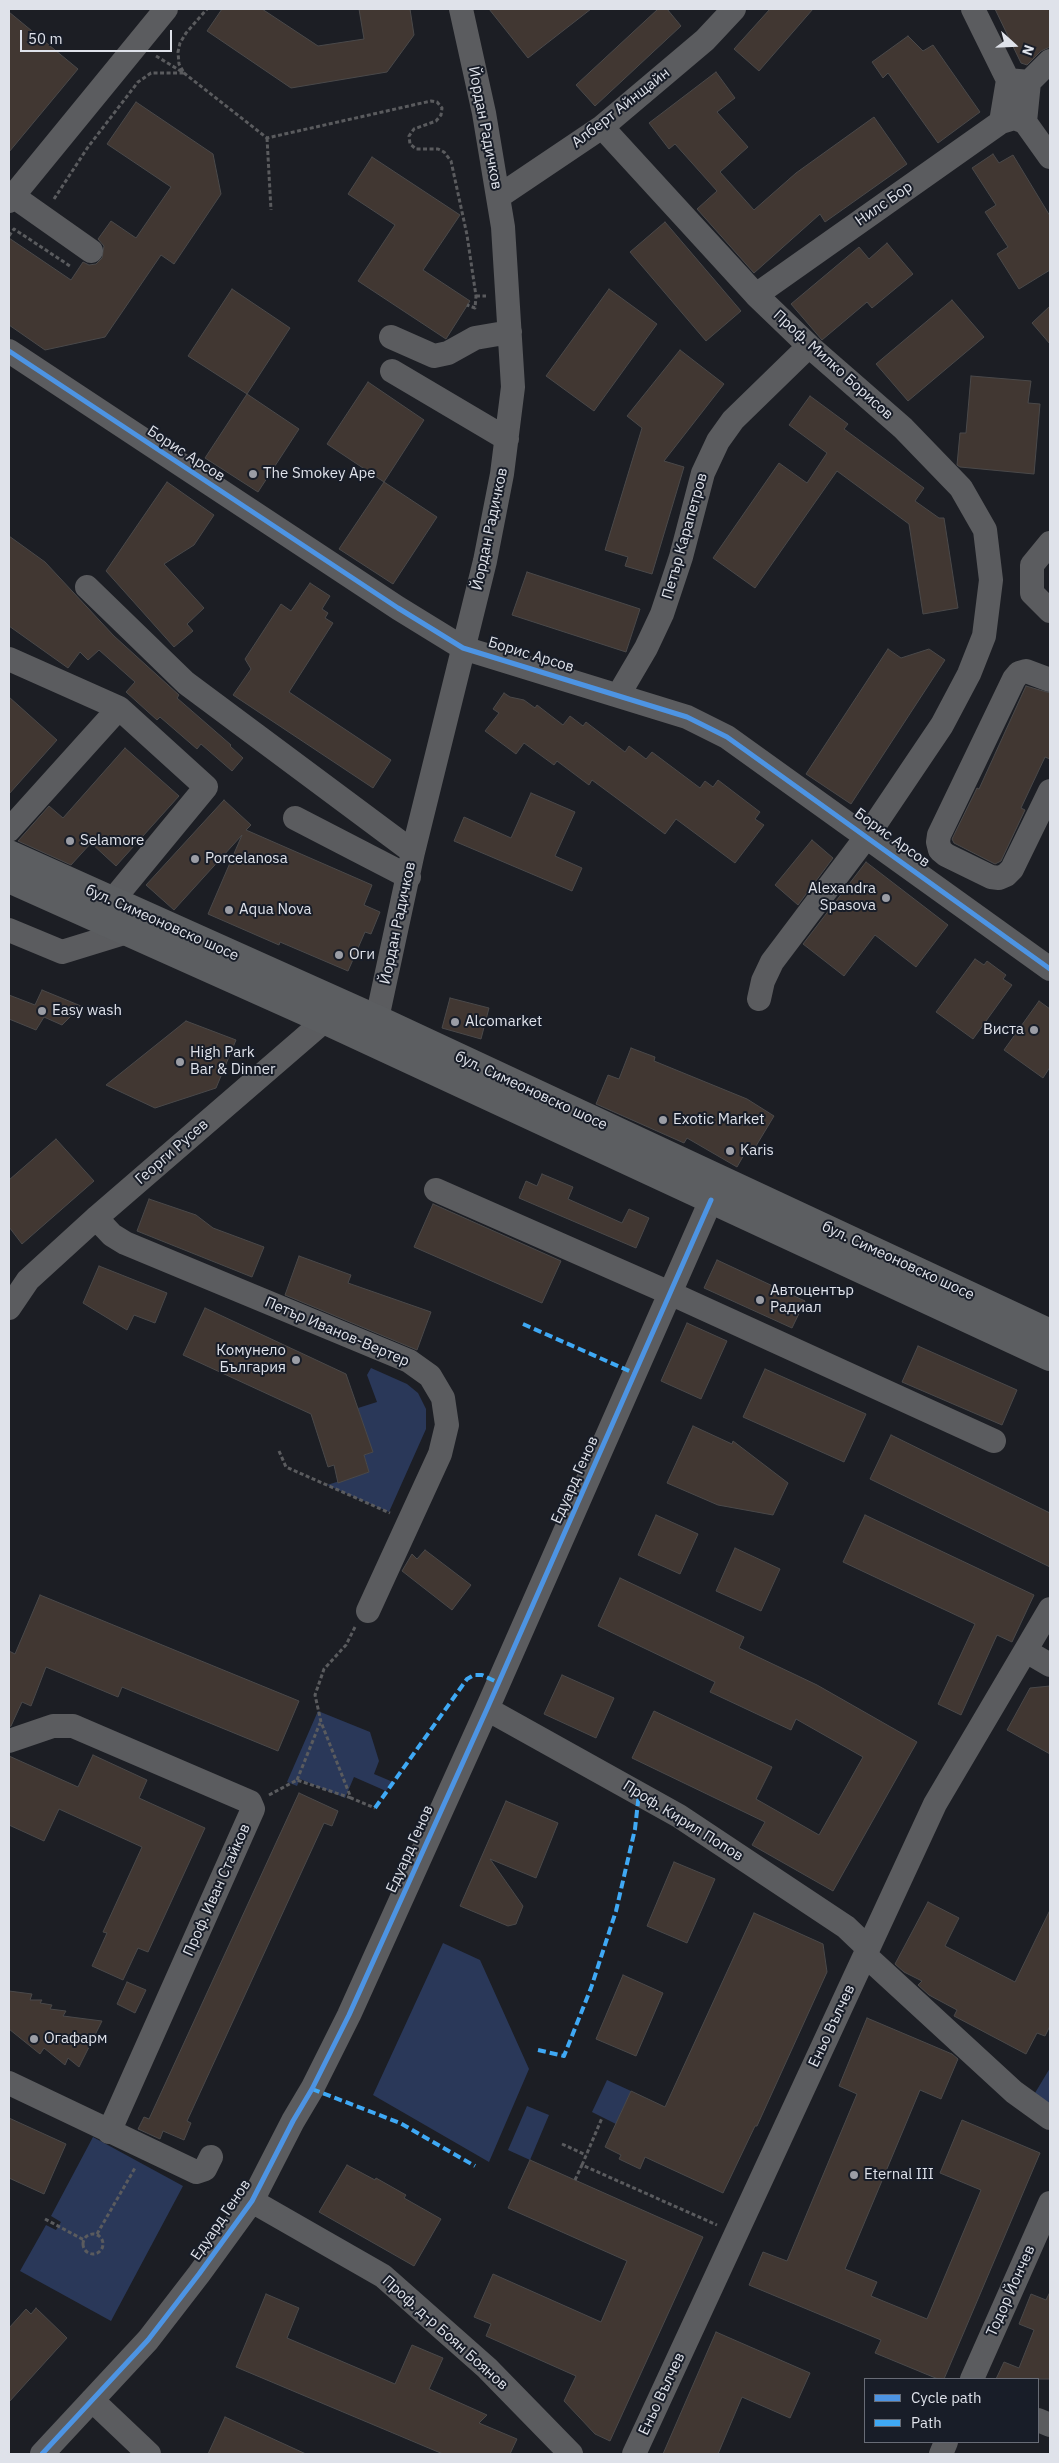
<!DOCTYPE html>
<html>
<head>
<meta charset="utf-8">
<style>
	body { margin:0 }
	#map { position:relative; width:1059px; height:2463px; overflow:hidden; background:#1c1e24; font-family:"IBM Plex Sans",sans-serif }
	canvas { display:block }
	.frame { position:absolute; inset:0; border:10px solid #dfe2ea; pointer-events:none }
	.legend { position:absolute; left:864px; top:2378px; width:175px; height:65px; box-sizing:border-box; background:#181d28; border:1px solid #686c76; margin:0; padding:6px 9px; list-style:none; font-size:15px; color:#dfe2ea }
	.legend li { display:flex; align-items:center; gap:10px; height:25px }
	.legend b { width:25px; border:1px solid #686c76 }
	.north { position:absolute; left:989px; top:20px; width:50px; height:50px; -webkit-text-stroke:4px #181d28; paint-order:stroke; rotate:110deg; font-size:14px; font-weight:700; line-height:20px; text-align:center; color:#dfe2ea }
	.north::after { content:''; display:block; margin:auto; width:18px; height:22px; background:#dfe2ea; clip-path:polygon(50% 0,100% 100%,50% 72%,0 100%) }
	.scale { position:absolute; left:20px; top:30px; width:152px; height:22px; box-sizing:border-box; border:2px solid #dfe2ea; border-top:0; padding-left:6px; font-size:15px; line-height:18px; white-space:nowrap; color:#dfe2ea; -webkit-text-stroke:4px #181d28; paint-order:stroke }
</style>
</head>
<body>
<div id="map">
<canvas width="1059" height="2463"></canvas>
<div class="frame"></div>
<ul class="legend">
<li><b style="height:6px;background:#4d94e3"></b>Cycle path</li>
<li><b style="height:6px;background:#3fa9f5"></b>Path</li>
</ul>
<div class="north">N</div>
<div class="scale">50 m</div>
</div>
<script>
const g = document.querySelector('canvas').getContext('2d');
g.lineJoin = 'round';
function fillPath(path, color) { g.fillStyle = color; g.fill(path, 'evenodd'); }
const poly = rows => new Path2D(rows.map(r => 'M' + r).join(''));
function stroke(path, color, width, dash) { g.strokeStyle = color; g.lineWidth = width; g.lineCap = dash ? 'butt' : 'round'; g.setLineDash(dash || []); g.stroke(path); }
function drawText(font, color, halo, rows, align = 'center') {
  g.font = font + ' "IBM Plex Sans",sans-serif'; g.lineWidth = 4; g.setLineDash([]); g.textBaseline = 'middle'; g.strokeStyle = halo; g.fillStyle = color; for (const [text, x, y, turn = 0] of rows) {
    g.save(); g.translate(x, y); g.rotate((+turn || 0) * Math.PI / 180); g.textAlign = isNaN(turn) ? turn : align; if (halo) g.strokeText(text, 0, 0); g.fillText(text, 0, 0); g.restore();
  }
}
fillPath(poly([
	[371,1368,407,1384,418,1393,426,1409,426,1429,389,1512,327,1485,369,1472,364,1455,372,1452,358,1408,377,1402,367,1375],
	[318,1711,370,1732,379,1761,374,1774,393,1782,386,1791,354,1777,345,1798,300,1779,297,1786,287,1782],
	[443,1943,480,1960,529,2069,489,2162,373,2095],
	[1050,2068,1050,2131,1035,2093],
	[607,2080,631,2091,616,2124,592,2112],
	[527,2106,549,2115,530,2160,508,2150],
	[93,2137,183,2186,111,2321,20,2271,46,2225,56,2230,61,2222,51,2216]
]), '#2a3859');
const building = poly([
	[222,9,262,9,318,46,364,39,359,9,410,9,414,35,387,72,291,88,207,31,222,9],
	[489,9,591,9,528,58,489,9],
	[658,9,667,9,681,26,595,106,576,85,658,9],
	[770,9,813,9,759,71,734,49,770,9],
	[995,9,1050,9,1050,47,1041,51,1027,65,1021,63,995,9],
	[9,12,78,69,9,152,9,12],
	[908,36,923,51,933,45,980,112,938,143,888,73,883,78,872,62,908,36],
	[716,72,735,98,717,112,748,147,720,172,754,210,796,173,874,117,907,164,825,222,820,214,754,273,697,209,717,191,675,144,669,149,649,123,716,72],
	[136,102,213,154,221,194,174,264,161,255,105,337,45,350,9,325,9,238,71,280,83,262,89,265,96,264,102,258,104,246,98,239,111,221,136,238,171,187,107,144,136,102],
	[993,154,999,163,1013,155,1050,216,1050,270,1019,289,997,254,1008,247,985,212,996,205,972,168,993,154],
	[372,157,460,215,423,270,470,301,446,339,358,281,395,225,348,194,372,157],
	[665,222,741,311,706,341,630,252,665,222],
	[887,243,913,274,872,308,867,302,822,340,791,304,859,247,869,259,887,243],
	[232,289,290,328,247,394,188,356,232,289],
	[609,289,657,324,594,411,546,376,609,289],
	[952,300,984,337,908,401,876,364,952,300],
	[1050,306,1050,344,1032,323,1050,306],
	[680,350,724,384,664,461,684,467,652,574,625,566,628,557,605,550,642,428,627,416,680,350],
	[971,376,1031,381,1028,403,1040,404,1034,474,960,467,957,465,960,433,966,433,971,376],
	[368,382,424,420,384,482,327,444,368,382],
	[247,394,299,429,258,492,205,458,247,394],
	[810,396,848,424,844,429,924,488,915,501,939,518,944,518,958,608,923,614,909,524,837,471,755,588,713,558,779,463,807,483,827,453,789,425,810,396],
	[167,482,214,515,194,545,164,564,204,608,187,624,193,631,174,647,106,571,167,482],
	[384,482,437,517,393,584,339,549,384,482],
	[9,536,45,562,114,636,179,695,177,698,231,745,230,746,243,758,232,771,201,744,197,749,160,717,157,720,126,692,135,682,99,650,88,660,80,652,68,668,9,626,9,536],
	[527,572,640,609,626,652,512,615,527,572],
	[310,583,330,596,322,609,328,613,325,618,333,623,289,692,391,760,373,788,233,695,251,669,245,659,281,604,291,611,310,583],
	[888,649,901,658,929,649,945,660,851,804,806,774,888,649],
	[1026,686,1050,693,1050,759,1045,757,1021,808,1025,810,1001,861,995,864,954,843,952,839,977,788,979,789,1026,686],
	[504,693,510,697,524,700,535,708,537,705,563,725,570,716,583,726,586,722,625,752,629,746,646,759,652,752,700,788,705,781,713,787,718,780,760,812,755,819,764,825,735,863,676,819,665,834,592,780,589,785,557,761,554,765,524,743,516,754,485,731,499,713,493,709,504,693],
	[9,697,57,740,9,794,9,697],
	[125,748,179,796,116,866,91,843,71,865,18,841,49,806,63,818,125,748],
	[531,793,575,812,555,856,582,868,572,891,454,841,464,817,511,838,531,793],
	[224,800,251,825,246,830,372,885,364,905,380,912,371,934,365,932,348,971,280,942,279,945,208,914,242,835,174,910,146,885,224,800],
	[812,840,833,858,798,905,775,885,812,840],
	[866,862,948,925,916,967,875,935,844,976,803,944,866,862],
	[975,959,984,965,987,961,1006,975,1003,979,1012,985,973,1039,936,1012,975,959],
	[42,990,81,1006,62,1025,44,1017,36,1030,9,1019,9,995,35,1005,42,990],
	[450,998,489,1008,481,1039,442,1028,450,998],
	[1039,1001,1050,1009,1050,1067,1043,1078,1004,1050,1039,1001],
	[186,1021,236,1040,216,1088,155,1108,106,1085,186,1021],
	[631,1048,655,1057,654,1061,747,1099,774,1116,750,1156,745,1153,737,1167,687,1138,684,1143,596,1104,608,1075,619,1079,631,1048],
	[56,1139,94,1181,22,1244,9,1227,9,1180,56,1139],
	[542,1174,573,1187,568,1199,622,1223,629,1209,649,1218,636,1248,519,1198,526,1181,537,1186,542,1174],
	[149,1199,196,1215,213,1228,264,1247,252,1277,137,1231,149,1199],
	[433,1204,561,1261,542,1303,414,1247,433,1204],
	[299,1256,351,1275,348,1283,431,1312,417,1350,285,1295,299,1256],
	[717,1260,805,1301,792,1328,704,1288,717,1260],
	[99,1266,167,1293,155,1323,134,1315,127,1330,83,1303,99,1266],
	[205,1308,346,1374,373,1452,364,1455,369,1472,338,1483,334,1465,328,1467,311,1414,183,1355,205,1308],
	[687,1323,727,1341,701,1399,661,1381,687,1323],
	[918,1346,1017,1390,1002,1425,902,1382,918,1346],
	[765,1369,866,1414,844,1462,743,1417,765,1369],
	[693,1426,732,1444,733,1441,788,1483,773,1515,718,1505,667,1483,693,1426],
	[891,1435,1050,1513,1050,1567,870,1479,891,1435],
	[656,1515,698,1534,680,1574,638,1555,656,1515],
	[865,1515,1034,1595,1012,1642,997,1635,961,1715,938,1704,975,1624,843,1562,865,1515],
	[735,1548,780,1569,761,1611,716,1591,735,1548],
	[425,1550,471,1585,452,1610,402,1571,412,1554,417,1559,425,1550],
	[620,1578,744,1637,739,1648,817,1685,917,1742,833,1891,752,1845,765,1822,632,1758,654,1711,772,1767,756,1799,819,1835,863,1757,796,1719,791,1730,710,1692,715,1682,598,1626,620,1578],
	[40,1595,299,1701,278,1751,122,1687,118,1697,46,1667,31,1706,22,1702,11,1726,9,1727,9,1651,15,1654,40,1595],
	[562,1675,614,1698,596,1738,544,1714,562,1675],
	[1050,1686,1050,1754,1007,1730,1030,1688,1050,1686],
	[93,1755,147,1780,139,1798,205,1828,148,1952,138,1948,123,1980,92,1966,107,1933,103,1932,142,1847,59,1809,44,1841,9,1825,9,1756,78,1787,93,1755],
	[299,1793,338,1811,332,1826,324,1823,187,2121,191,2123,184,2140,163,2131,160,2139,138,2129,144,2117,149,2119,299,1793],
	[506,1801,558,1823,536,1878,490,1859,523,1906,516,1924,508,1926,460,1906,506,1801],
	[674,1862,715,1879,687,1943,647,1926,674,1862],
	[928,1902,959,1918,945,1946,1015,1982,1050,1910,1050,2026,1045,2036,1037,2033,1026,2054,954,2016,957,2010,929,1995,918,1985,922,1981,904,1972,895,1964,928,1902],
	[754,1913,823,1944,827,1972,757,2126,755,2126,723,2193,645,2157,640,2169,619,2159,621,2155,605,2147,631,2091,665,2107,754,1913],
	[623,1975,663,1993,636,2056,596,2039,623,1975],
	[127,1982,146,1990,135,2013,117,2004,127,1982],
	[9,1991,32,1994,30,2000,42,2000,40,2003,52,2005,50,2009,66,2011,63,2016,102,2021,79,2067,68,2058,65,2065,44,2048,40,2054,9,2029,9,1991],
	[867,2018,952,2054,958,2059,941,2099,920,2090,845,2269,877,2282,871,2296,927,2319,981,2190,940,2173,962,2120,1040,2153,944,2379,938,2379,875,2353,881,2340,749,2285,763,2252,787,2261,857,2094,839,2086,867,2018],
	[9,2118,66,2144,44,2194,9,2178,9,2118],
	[530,2160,703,2237,610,2441,595,2434,564,2401,576,2376,486,2336,491,2324,474,2317,493,2274,601,2322,627,2261,508,2208,530,2160],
	[347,2165,375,2180,376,2178,406,2195,404,2198,441,2219,414,2266,319,2212,347,2165],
	[1050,2292,1050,2379,996,2379,1004,2362,1019,2368,1034,2330,1019,2324,1031,2294,1046,2300,1050,2292],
	[266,2294,299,2308,287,2338,395,2384,412,2345,443,2358,429,2389,487,2415,479,2423,517,2439,510,2454,443,2454,236,2367,266,2294],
	[36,2308,67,2338,9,2402,9,2328,26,2309,31,2314,36,2308],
	[716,2332,810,2373,790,2418,742,2397,718,2454,663,2454,716,2332],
	[225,2417,306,2454,208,2454,225,2417]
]);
fillPath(building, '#413732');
stroke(building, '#4a494a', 1);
stroke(poly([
	[156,56,184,73,267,138,431,101,437,102,442,108,441,115,436,121,414,129,409,136,410,144,416,149,438,149,444,152,451,161,467,235,476,296,475,308,467,305],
	[267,138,271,210],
	[54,199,88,147,138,82,151,73,184,73,179,64,178,52,180,43,186,33,207,9],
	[9,236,14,229,70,266],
	[476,296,486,296],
	[279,1451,286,1467,390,1513],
	[355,1627,346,1645,324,1669,315,1695,321,1722,351,1798,375,1808],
	[297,1780,320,1723],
	[269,1795,297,1780,351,1798],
	[562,2144,586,2155],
	[582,2165,602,2118],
	[575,2180,582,2165,717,2225],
	[45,2219,84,2240],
	[97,2234,135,2168],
	'83 2244a10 10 0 1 1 20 0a10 10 0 1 1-20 0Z'
]), '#5a5b5e', 3, [4, 2.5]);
stroke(poly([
	[973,9,1008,80,1029,82],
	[1001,122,1008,80],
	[1025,122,1029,82,1050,61],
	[602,127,756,295,809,346,903,428,961,488,985,530,991,580,984,636,969,674,942,725,876,823],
	[13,196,91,251],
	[498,197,602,127,705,40,734,9],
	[9,201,166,9],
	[756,295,1001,122,1014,118,1025,122,1050,157],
	[391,337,434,356,448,353,475,338,510,332],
	[9,351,398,608,463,648,687,717,727,737,1050,969],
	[392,371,507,439],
	[1050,543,1032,565,1032,593,1050,611],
	[87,587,186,683,413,852],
	[9,659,119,708,9,830],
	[1050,680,1026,671,1019,673,1014,679,939,835,938,842,940,850,946,855,991,877,999,878,1006,875,1012,869,1050,791],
	[619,694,646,648,662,614,681,557,703,473,718,441,733,420,809,346],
	[295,818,409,877],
	[112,901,206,787,119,708],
	[9,930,62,952,127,932],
	[759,999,763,981,772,962,867,836],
	[373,1037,413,852,485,561,502,474,513,387,503,227,484,113,461,9],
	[436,1190,672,1294,994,1441],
	[96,1218,112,1235,125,1243,409,1361,430,1376,443,1398,447,1425,440,1454,368,1611],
	[9,1308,28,1280,96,1218,338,1009],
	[1026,1651,1050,1665],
	[487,1709,679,1816,846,1927,868,1948],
	[9,1741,53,1726,73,1726,250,1802,253,1809,109,2132],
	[865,1955,1014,2092,1050,2118],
	[9,2083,196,2172,205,2169,211,2157],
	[252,2201,383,2276,487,2368,571,2454],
	[972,2379,1050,2203],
	[92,2400,149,2454],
	[1038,2420,1050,2425],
	[42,2454,148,2340,199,2274,252,2201,293,2121,312,2089,349,2015,487,1709,711,1200],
	[634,2454,935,1804,1050,1609],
	[941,2454,946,2442]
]), '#5b5c5f', 24);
stroke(poly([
	[9,854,377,1019,1050,1333],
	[9,879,326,1021,1050,1357]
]), '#5c5e61', 28);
stroke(poly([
	[523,1324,636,1374],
	[375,1808,467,1679,474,1675,482,1675,499,1683],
	[538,2050,564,2056,591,1988,616,1911,635,1829,639,1793],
	[312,2089,400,2123,475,2166]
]), '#3fa9f5', 4, [8, 4]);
stroke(poly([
	[9,351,398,608,463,648,687,717,727,737,1050,969],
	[42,2454,148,2340,199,2274,252,2201,293,2121,312,2089,349,2015,487,1709,711,1200]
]), '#4d94e3', 5);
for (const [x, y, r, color] of [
	[253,474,5,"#9b9da5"],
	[70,841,5,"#9b9da5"],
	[195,859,5,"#9b9da5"],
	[886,898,5,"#9b9da5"],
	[229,910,5,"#9b9da5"],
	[339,955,5,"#9b9da5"],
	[42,1011,5,"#9b9da5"],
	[455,1022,5,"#9b9da5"],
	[1034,1030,5,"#9b9da5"],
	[180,1062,5,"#9b9da5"],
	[663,1120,5,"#9b9da5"],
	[730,1151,5,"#9b9da5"],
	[760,1300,5,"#9b9da5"],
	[296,1360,5,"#9b9da5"],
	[34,2039,5,"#9b9da5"],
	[854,2175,5,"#9b9da5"]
]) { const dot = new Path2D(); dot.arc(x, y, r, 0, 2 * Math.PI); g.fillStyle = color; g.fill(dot); stroke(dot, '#181d28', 2); }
drawText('15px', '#dfe2ea', '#181d28', [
	["Алберт Айнщайн",621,108,-38],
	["Йордан Радичков",485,128,79],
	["Нилс Бор",884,204,-35],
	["Проф. Милко Борисов",833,365,42],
	["Борис Арсов",186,454,33],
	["Йордан Радичков",490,529,-78],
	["Петър Карапетров",685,536,-74],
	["Борис Арсов",531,655,17],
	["Борис Арсов",892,838,36],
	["бул. Симеоновско шосе",162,923,24],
	["Йордан Радичков",398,923,-78],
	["бул. Симеоновско шосе",531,1091,25],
	["Георги Русев",172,1152,-41],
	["бул. Симеоновско шосе",898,1261,25],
	["Петър Иванов-Вертер",337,1332,23],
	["Едуард Генов",575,1480,-66],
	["Проф. Кирил Попов",683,1821,32],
	["Едуард Генов",410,1849,-66],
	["Проф. Иван Стайков",217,1890,-66],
	["Еньо Вълчев",832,2026,-65],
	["Едуард Генов",221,2220,-56],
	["Тодор Йончев",1011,2291,-66],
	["Проф. д-р Боян Боянов",445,2333,42],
	["Еньо Вълчев",662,2394,-65]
]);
drawText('15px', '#dfe2ea', '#181d28', [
	["The Smokey Ape",263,474],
	["Selamore",80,841],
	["Porcelanosa",205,859],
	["Alexandra",876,889,"right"],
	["Spasova",876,906,"right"],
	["Aqua Nova",239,910],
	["Оги",349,955],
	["Easy wash",52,1011],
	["Alcomarket",465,1022],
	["Виста",1024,1030,"right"],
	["High Park",190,1053],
	["Bar & Dinner",190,1070],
	["Exotic Market",673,1120],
	["Karis",740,1151],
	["Автоцентър",770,1291],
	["Радиал",770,1308],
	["Комунело",286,1351,"right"],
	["България",286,1368,"right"],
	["Огафарм",44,2039],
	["Eternal III",864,2175]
], 'left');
</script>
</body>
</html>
